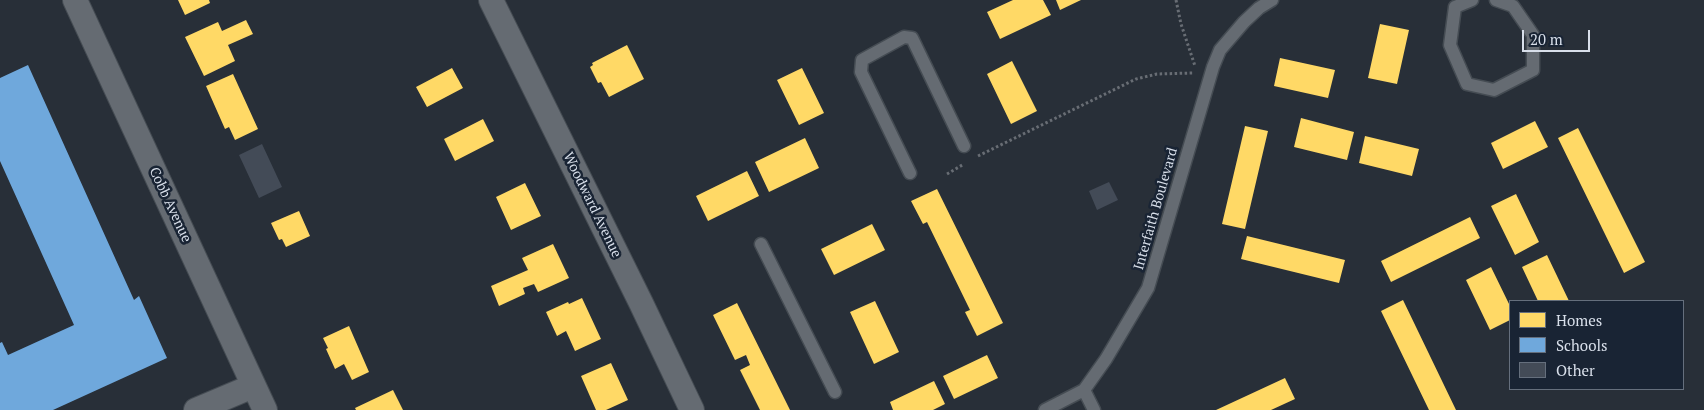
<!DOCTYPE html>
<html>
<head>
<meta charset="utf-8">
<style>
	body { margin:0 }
	#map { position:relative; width:1704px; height:410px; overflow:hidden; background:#282f38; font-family:"PT Serif",serif }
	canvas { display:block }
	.legend { position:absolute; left:1509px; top:300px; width:175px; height:90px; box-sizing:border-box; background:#192434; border:1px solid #656f7d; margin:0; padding:6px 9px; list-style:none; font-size:15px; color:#d8dfea }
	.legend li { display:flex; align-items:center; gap:10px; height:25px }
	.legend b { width:25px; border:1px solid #656f7d }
	.scale { position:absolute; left:1522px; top:30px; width:68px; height:22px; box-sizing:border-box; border:2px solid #d8dfea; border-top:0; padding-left:6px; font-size:15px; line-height:18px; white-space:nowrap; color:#d8dfea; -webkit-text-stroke:4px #192434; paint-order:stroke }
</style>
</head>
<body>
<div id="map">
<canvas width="1704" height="410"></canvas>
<ul class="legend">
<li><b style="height:14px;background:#ffd966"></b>Homes</li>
<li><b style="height:14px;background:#6fa8dc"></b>Schools</li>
<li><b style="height:14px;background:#434b57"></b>Other</li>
</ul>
<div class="scale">20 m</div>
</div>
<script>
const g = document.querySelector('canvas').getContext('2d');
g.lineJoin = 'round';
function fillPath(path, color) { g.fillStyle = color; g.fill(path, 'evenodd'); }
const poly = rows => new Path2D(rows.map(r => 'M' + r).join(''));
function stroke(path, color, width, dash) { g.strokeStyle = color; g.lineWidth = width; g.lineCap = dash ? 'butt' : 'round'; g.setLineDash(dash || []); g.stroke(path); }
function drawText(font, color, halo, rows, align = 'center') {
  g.font = font + ' "PT Serif",serif'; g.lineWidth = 5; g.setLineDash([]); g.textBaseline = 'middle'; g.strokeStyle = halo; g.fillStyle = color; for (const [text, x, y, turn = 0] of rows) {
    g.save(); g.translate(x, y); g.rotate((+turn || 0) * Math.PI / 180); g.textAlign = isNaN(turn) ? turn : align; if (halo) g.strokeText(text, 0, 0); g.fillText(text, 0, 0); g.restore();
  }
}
fillPath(poly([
	[178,0,209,0,210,3,185,15],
	[1013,0,1043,0,1051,15,1000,39,987,12],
	[1056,0,1081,0,1060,10],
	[246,20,253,34,228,45,235,61,204,76,185,37,218,22,222,31],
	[1380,24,1409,30,1397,84,1368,78],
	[627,45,644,79,609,97,601,82,598,83,590,67,593,65,592,63],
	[1280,58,1335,70,1328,98,1274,86],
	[1012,61,1037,111,1011,124,987,74],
	[452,68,463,88,427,107,416,87],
	[802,68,824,113,799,125,777,80],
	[233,74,258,129,235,140,229,127,225,129,206,86],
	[1301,118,1354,132,1347,160,1294,147],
	[483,119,494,141,455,161,444,139],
	[1535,121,1548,147,1503,169,1491,143],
	[1245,126,1268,131,1245,229,1222,224],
	[1578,128,1645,262,1624,273,1558,138],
	[1365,136,1419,149,1412,176,1359,163],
	[805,138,819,168,769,192,755,162],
	[747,171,759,196,708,221,696,196],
	[525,183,541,216,511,230,496,197],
	[937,189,1003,323,977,336,965,312,970,310,927,222,923,224,911,201],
	[1516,194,1539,242,1515,255,1491,206],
	[299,211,310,236,286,247,282,239,279,240,271,223],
	[1470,217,1480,238,1391,282,1381,261],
	[872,224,885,250,834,275,821,249],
	[1247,236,1345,260,1339,283,1241,259],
	[553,244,569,278,538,292,534,284,523,288,525,294,499,306,491,286,528,270,522,258],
	[1547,255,1569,301,1538,301,1522,267],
	[1491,267,1510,306,1510,320,1490,330,1466,280],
	[582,298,601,339,575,351,566,331,557,336,546,312,568,302,569,304],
	[1403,300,1456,410,1429,410,1381,311],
	[875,301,899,352,874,364,850,312],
	[737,303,790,410,760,410,740,370,750,365,746,355,735,360,713,315],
	[349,326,369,372,352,380,344,364,335,369,326,349,328,348,323,338],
	[987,355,998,378,954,399,943,376],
	[611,363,628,400,606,410,596,410,581,376],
	[1285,378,1295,399,1271,410,1216,410],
	[934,381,945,404,933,410,893,410,890,402],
	[393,390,403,410,356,410,355,408]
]), '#ffd966');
fillPath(poly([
	[28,65,134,300,139,296,167,358,53,410,0,410,0,343,2,342,8,355,74,325,0,161,0,78]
]), '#6fa8dc');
fillPath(poly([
	[262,144,282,187,259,198,239,155],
	[1109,182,1118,200,1097,210,1089,191]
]), '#434b57');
const service = poly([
	[1455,7,1450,45,1467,84,1494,90,1533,70,1533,35,1513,6,1496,0],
	[1455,7,1472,0],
	[910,173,861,72,862,60,904,37,912,38,964,146],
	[761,244,835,392],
	[1084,390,1094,410],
	[1045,410,1084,390,1106,359,1148,288,1213,67,1220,50,1244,22,1259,8,1272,0]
]);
const minor = poly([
	[75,0,265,410],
	[491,0,641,303,692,410],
	[196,410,253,386]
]);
stroke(service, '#454c53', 15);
stroke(minor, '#454c53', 26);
stroke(poly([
	[1176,0,1181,24,1195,66],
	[978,156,1136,79,1157,74,1193,73],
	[947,174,964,164]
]), '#686d74', 3, [2.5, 2.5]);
stroke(service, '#656b72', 12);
stroke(minor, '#656b72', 24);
drawText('14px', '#d8dfea', '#192434', [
	["Cobb Avenue",170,205,65],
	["Woodward Avenue",592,205,64],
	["Interfaith Boulevard",1156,209,-74]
]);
</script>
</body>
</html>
